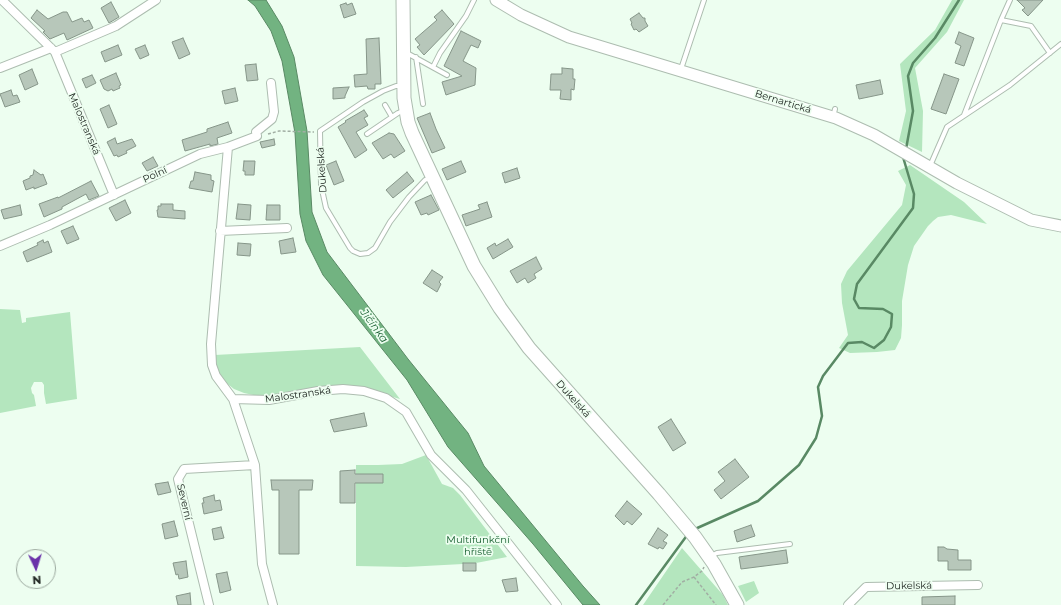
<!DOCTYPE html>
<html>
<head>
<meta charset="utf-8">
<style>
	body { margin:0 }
	#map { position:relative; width:1061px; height:605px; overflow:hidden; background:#edfef0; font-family:Montserrat,sans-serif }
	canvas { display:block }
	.north { position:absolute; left:16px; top:549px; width:40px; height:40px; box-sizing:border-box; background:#edfef0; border:1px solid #9ba89e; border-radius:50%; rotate:176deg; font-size:11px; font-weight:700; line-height:16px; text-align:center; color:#202722 }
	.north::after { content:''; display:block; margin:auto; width:14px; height:18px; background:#6a32a9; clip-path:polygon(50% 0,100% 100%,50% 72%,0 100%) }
</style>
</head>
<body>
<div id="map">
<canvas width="1061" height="605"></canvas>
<div class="north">N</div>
</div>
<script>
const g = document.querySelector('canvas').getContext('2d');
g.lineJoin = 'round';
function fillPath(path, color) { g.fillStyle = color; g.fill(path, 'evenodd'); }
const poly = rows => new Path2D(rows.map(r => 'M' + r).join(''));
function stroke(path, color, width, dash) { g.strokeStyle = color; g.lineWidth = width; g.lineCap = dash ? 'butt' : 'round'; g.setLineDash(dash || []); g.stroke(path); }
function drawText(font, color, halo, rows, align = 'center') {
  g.font = font + ' Montserrat,sans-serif'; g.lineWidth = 3.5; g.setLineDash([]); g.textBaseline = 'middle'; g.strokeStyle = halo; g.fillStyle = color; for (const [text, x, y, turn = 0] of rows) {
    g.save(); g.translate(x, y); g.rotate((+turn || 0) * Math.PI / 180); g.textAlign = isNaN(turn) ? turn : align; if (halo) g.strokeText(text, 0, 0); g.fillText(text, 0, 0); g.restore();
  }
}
fillPath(poly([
	[952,0,964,0,947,32,915,68,923,111,922,152,899,141,906,111,900,64,935,30],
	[910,165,964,202,987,224,951,215,938,217,933,221,928,226,914,246,908,265,902,301,902,325,901,338,895,350,877,352,850,353,839,348,848,335,842,303,841,284,847,271,902,205,906,185,898,171],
	[0,309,20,310,22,323,26,322,26,318,70,312,77,399,46,404,44,393,44,385,42,382,34,382,31,388,32,393,34,395,36,406,0,413],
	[360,347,400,399,365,389,269,397,258,396,244,393,234,389,225,382,219,374,215,365,215,355],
	[426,455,442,484,453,488,460,495,507,557,476,563,463,563,463,564,406,567,356,566,356,465,378,465,402,464],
	[365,474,382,474,382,483,365,483],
	[682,548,723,595,728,605,643,605],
	[754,581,759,593,746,602,738,586]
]), '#b4e6be');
const water = poly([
	[248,0,266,0,282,26,294,57,307,131,312,212,327,252,408,359,468,433,484,466,583,586,600,605,583,605,533,544,448,447,407,380,323,275,306,241,300,214,295,133,282,61,271,31,255,6,248,0]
]);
fillPath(water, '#72b381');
stroke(water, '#598964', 1);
stroke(poly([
	[906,149,913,111,908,76,913,63,935,38,959,0],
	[695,529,758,501,799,465,816,438,822,416,818,387,823,376,848,343,862,342,874,348,884,340,891,327,892,314,883,309,859,308,854,299,857,284,913,208,914,194,903,157],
	[636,605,688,534]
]), '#598964', 2.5);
const building = poly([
	[1017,0,1043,0,1028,16,1022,10,1025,8,1017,0],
	[111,2,119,17,109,23,101,8,111,2],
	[346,3,347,5,352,3,356,14,344,18,340,5,346,3],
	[37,10,48,19,63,12,67,12,72,22,82,18,84,22,89,20,93,28,67,40,64,33,50,39,43,32,45,31,31,18,37,10],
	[442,10,454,24,424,55,417,47,420,45,415,39,437,20,434,17,442,10],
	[639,13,643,18,645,18,645,21,648,26,639,32,636,29,634,30,631,24,632,23,630,19,639,13],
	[461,31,481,41,478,48,471,45,463,61,476,68,475,85,446,95,442,82,462,76,444,66,461,31],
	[959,32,974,38,964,66,955,63,961,46,955,43,959,32],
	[183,38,190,54,179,59,172,42,183,38],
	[379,38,381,84,375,84,375,89,368,89,367,86,355,87,354,75,367,74,366,39,379,38],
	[118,45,122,55,105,62,101,52,118,45],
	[145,45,149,55,140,59,135,49,145,45],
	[256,64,258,80,247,81,245,65,256,64],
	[562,68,573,69,573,79,575,79,574,90,571,89,571,100,560,99,561,90,550,90,551,74,562,74,562,68],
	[32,69,38,84,25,90,19,75,32,69],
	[116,73,121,85,119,86,120,88,113,91,112,89,108,91,104,89,100,80,116,73],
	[944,74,959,79,946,114,931,109,944,74],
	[92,75,96,83,86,88,82,79,92,75],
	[880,80,883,94,859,99,856,85,880,80],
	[349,87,345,96,345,98,333,99,333,88,349,87],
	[235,88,238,101,225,104,222,91,235,88],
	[11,90,13,96,17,95,20,102,5,107,0,94,11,90],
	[109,105,117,124,108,128,100,109,109,105],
	[364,110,368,116,364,118,368,125,356,132,367,150,355,158,338,127,346,122,345,121,364,110],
	[430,113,436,129,445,148,432,153,417,118,430,113],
	[228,122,232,133,217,138,218,144,210,146,210,144,185,151,182,140,207,132,207,129,228,122],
	[389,133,394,134,405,151,394,158,391,154,383,159,372,143,389,133],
	[115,138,117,144,132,139,136,146,126,151,127,153,118,157,117,155,114,156,107,142,115,138],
	[274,139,275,145,262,148,260,142,274,139],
	[153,157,158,166,147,171,142,163,153,157],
	[244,161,255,161,254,175,245,175,245,171,243,171,244,161],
	[336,161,344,181,334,185,326,165,336,161],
	[461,161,466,172,447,180,442,169,461,161],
	[517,168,520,178,505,183,502,173,517,168],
	[34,170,41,175,43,174,47,184,34,189,34,187,26,190,23,181,30,178,30,176,33,175,34,170],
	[195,172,211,175,211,180,214,181,212,192,189,188,191,181,193,181,195,172],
	[407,172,414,181,393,198,386,190,407,172],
	[91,181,99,196,89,200,86,194,62,207,62,209,44,217,39,204,58,197,58,198,91,181],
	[431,195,439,210,428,215,427,213,421,215,415,202,431,195],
	[125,200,131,213,116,221,109,208,125,200],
	[487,202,492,217,466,226,462,215,480,209,478,205,487,202],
	[161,204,173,204,173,210,185,211,185,219,158,217,157,210,158,210,158,206,161,206,161,204],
	[238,204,251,205,250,220,236,219,238,204],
	[20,205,22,215,4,219,1,210,20,205],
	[267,205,280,205,280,220,266,220,267,205],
	[73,226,79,239,67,244,61,231,73,226],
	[293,238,296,252,281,254,279,241,293,238],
	[508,239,513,247,493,259,487,248,495,243,496,246,508,239],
	[43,240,44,243,48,241,52,252,27,262,23,252,38,245,37,243,43,240],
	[238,243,251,244,250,256,237,255,238,243],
	[536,257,542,269,534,274,536,278,528,283,525,278,517,283,510,271,536,257],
	[432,270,443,277,439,282,441,284,437,292,423,283,432,270],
	[364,413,367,426,334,432,330,420,364,413],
	[671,419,686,443,673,451,658,427,671,419],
	[735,459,749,477,721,499,714,490,725,481,718,472,735,459],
	[355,470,355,474,383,474,383,483,355,483,355,503,340,503,340,471,355,470],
	[271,480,313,480,312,490,299,490,299,554,279,554,279,490,272,490,271,480],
	[168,482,171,492,158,495,155,484,168,482],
	[214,495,215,501,220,500,222,510,204,514,202,503,204,503,203,498,214,495],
	[627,501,642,514,632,525,627,521,624,525,615,516,627,501],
	[174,521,178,536,165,539,162,524,174,521],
	[751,525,755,536,737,542,734,531,751,525],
	[221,527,224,538,214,540,212,529,221,527],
	[658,528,668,535,663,541,667,543,663,549,659,547,658,549,648,544,658,528],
	[938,547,944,547,947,549,958,550,958,560,971,560,971,570,948,570,948,561,938,561,938,547],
	[786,550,788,563,741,569,739,557,786,550],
	[186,561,188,577,179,579,178,574,176,575,173,563,186,561],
	[463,563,476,563,476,571,463,571,463,563],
	[227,572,231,590,220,593,216,574,227,572],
	[516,578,518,591,506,592,502,580,516,578],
	[190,593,191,605,178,605,176,596,190,593],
	[955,596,955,605,922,605,922,597,955,596]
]);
fillPath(building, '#b7c7ba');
stroke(building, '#869689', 1);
const service = poly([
	[1001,20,1010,0],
	[405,52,447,75],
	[416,57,423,104],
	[433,67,440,53,466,16,474,0],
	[681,69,704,0],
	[402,86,396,86,383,91,363,102,320,131,321,185,326,208,350,248,353,251,360,254,368,253,375,248,390,222,409,197,425,180,430,178],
	[385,105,392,117],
	[964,115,1001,20,1031,26,1050,53],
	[833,117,835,109],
	[367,134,398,113,405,110],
	[930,166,947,127,1010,85,1061,44],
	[711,556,717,553,790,544]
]);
const minor = poly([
	[2,0,55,52,114,195],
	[55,52,116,26,156,0],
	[0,68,51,48],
	[228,147,211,344,212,365,216,376,233,399,255,465,262,564,273,605],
	[220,231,287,228],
	[0,246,50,225,200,154,228,147,257,136,256,132,272,119,274,112,271,83],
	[233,399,269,400,318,391,343,389,364,391,386,398,406,412,431,455,466,490,557,605],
	[209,605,178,479,184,469,255,465],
	[848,605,866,587,978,585]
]);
const tertiary = poly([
	[496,0,521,15,569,37,836,118,874,135,957,183,1031,220,1061,226]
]);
const primary = poly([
	[403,0,404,98,408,122,412,133,474,266,500,308,529,348,659,494,695,537,714,564,737,605]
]);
stroke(service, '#adbdb0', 6);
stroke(minor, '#adbdb0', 10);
stroke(tertiary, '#adbdb0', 13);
stroke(primary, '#adbdb0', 15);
stroke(poly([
	[268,134,279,131,314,132],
	[694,577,716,605],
	[663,605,682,582,694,577,702,571,704,567]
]), '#a1aea3', 1.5, [3, 2]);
stroke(service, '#fff', 4);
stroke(minor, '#fff', 8);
stroke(tertiary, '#fff', 11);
stroke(primary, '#fff', 13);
drawText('10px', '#202722', '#edfef0', [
	["Bernartická",783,102,17],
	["Malostranská",84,124,67],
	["Dukelská",322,170,-94],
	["Polní",155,175,-25],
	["Malostranská",298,395,-8],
	["Dukelská",573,399,48],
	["Severní",184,502,77],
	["Dukelská",909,586,-1]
]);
drawText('10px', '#196031', '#edfef0', [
	["Multifunkční",478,540],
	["hřiště",478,552]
]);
drawText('italic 11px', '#185f31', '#edfef0', [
	["Jičínka",374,326,54]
]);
</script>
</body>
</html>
